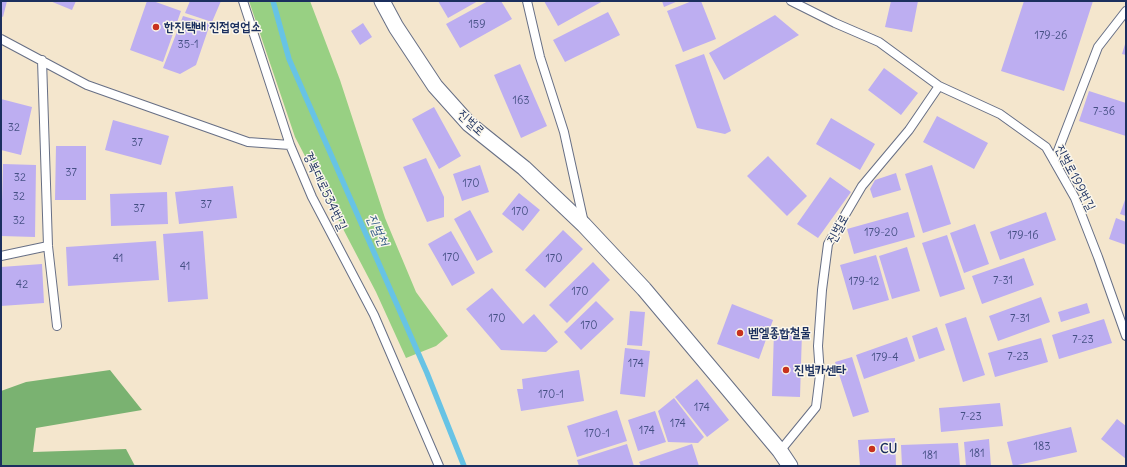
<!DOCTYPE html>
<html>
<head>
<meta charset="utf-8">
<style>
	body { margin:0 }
	#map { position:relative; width:1127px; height:467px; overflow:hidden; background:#f4e6cd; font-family:Delius,sans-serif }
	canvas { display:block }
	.frame { position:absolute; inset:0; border:2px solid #1b2f5e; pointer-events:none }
</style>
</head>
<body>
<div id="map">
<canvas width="1127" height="467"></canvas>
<div class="frame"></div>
</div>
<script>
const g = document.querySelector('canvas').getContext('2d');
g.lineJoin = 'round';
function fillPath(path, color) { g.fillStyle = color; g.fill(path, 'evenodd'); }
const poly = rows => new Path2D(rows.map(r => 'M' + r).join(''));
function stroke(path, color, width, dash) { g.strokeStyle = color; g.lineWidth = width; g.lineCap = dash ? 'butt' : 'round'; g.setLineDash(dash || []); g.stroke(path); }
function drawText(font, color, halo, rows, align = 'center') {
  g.font = font + ' Delius,"Poor Story",sans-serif'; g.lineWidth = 3; g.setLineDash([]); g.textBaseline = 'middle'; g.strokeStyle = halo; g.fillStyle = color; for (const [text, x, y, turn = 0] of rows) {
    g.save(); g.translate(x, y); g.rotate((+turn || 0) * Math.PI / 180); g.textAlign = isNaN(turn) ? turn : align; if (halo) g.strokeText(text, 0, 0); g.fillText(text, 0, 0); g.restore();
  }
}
fillPath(poly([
	[249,1,310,1,340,80,385,218,416,292,448,336,436,346,406,358,376,292,295,137]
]), '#98d083');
fillPath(poly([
	[110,370,142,410,36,428,33,452,126,449,135,466,1,466,1,391,26,382]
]), '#7ab271');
stroke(poly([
	[273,1,289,59,427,373,464,466]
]), '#67c3e5', 5.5);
fillPath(poly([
	[1,1,7,1,3,17,1,16],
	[50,1,76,1,72,10],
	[147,1,153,1,181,11,163,62,130,50],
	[190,1,221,1,212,22,185,13],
	[438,1,478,1,448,18],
	[488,1,501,1,512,19,460,48,446,24],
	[544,1,603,1,558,26],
	[662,1,678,1,664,7],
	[692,1,701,1,716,39,683,52,667,11],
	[891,1,918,1,912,32,885,27],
	[1024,1,1093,1,1064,91,1001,71],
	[608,12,620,35,565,62,553,40],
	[775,15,799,35,724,80,709,53],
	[183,16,210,24,196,65,180,74,163,68],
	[363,23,372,37,360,45,351,31],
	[1126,41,1126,55,1122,54],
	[704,54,731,131,725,134,697,128,675,65],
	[520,64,547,126,521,138,494,75],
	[884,68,918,93,901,115,868,90],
	[1089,91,1126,103,1126,136,1079,121],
	[1,99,32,107,21,155,1,150],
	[434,107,461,156,439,169,412,119],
	[937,116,988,143,974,169,923,142],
	[831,118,875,144,860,170,816,144],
	[113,120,169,136,161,165,105,150],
	[56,146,86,146,86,200,55,200],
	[768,156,807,196,787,216,747,176],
	[426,158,444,197,444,217,427,222,403,167],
	[3,164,36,165,35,237,1,236],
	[480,165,489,192,462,201,453,174],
	[932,165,951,224,923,233,905,174],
	[896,173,901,190,873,198,870,189,875,180],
	[830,177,851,192,818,238,797,224],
	[233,186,237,218,179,224,175,192],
	[167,192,168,224,111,226,110,194],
	[519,193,540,210,523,231,502,214],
	[1126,197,1126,216,1120,214],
	[470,210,493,252,477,261,454,219],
	[908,212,915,237,854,254,847,229],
	[1046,212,1056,240,1000,260,990,232],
	[1116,218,1126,222,1126,245,1109,239],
	[975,224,989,264,964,273,950,233],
	[563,230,583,249,545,288,525,270],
	[203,231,208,299,168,302,163,234],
	[451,231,475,273,452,286,428,244],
	[947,235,965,289,940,297,922,243],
	[156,241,159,280,68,286,66,247],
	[907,247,920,291,892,299,879,256],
	[876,255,889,300,853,310,840,265],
	[1024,258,1034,285,982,304,972,276],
	[593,262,610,280,567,323,549,305],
	[42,264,44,303,1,306,1,267],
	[492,288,523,324,534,314,558,342,546,352,501,350,466,309],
	[1041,297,1050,322,998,341,989,316],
	[596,301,614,319,581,350,564,332],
	[1087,303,1090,313,1061,322,1058,312],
	[732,304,773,320,759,359,717,344],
	[630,311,645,312,642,346,627,345],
	[966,317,985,375,963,382,945,324],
	[1104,319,1112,343,1059,359,1052,335],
	[937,327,945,350,919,359,912,336],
	[774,331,802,332,800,397,772,396],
	[907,337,915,361,864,379,856,355],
	[1041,338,1048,362,995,377,988,353],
	[625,348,650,351,645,397,620,394],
	[852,357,869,412,853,417,835,362],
	[579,370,584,401,521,411,517,389,523,389,522,379],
	[697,379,729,420,707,437,675,397],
	[674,398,704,437,698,443,668,442,658,411],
	[1000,403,1003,426,941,432,939,408],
	[617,410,627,441,577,457,567,426],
	[655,411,666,442,638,451,628,420],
	[1117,419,1126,426,1126,459,1101,439],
	[1071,427,1077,452,1013,466,1007,442],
	[895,438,896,466,860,466,858,440],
	[989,439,991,466,966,466,964,442],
	[958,443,960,466,902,466,901,445],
	[627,444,634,466,579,466,577,460],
	[692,444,699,466,641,466,639,462]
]), '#bdaef1');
const service = poly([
	[243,1,290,145],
	[527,1,540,57,564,132,584,223],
	[1,39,87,85,248,142,290,145,312,197,374,315,439,466],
	[42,60,48,246,57,326],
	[939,86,1000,114,1046,147,1075,198,1098,257,1126,336],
	[1054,161,1098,47,1126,11],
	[1,256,48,246],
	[780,451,816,407,820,375,818,346,822,290,828,244,862,186,909,130,939,86,879,42,835,23,791,1]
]);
const minor = poly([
	[382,1,396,27,435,86,469,124,524,168,584,225,644,289,729,390,780,451,790,466]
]);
stroke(service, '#676f85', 10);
stroke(minor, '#676f85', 17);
stroke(service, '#fff', 8);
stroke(minor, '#fff', 15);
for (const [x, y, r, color] of [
	[156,27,4,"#c8321e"],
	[740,333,4,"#c8321e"],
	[786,370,4,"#c8321e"],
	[872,449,4,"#c8321e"]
]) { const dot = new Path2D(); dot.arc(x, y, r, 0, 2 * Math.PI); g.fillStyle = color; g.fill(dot); stroke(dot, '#fbf7ec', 1.5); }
drawText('11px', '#444f83', null, [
	["159",477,25],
	["179-26",1051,36],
	["35-1",188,45],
	["163",521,101],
	["7-36",1104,112],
	["32",14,128],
	["37",137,143],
	["37",71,173],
	["32",20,178],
	["170",471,184],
	["32",19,197],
	["37",206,205],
	["37",139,209],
	["170",520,212],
	["32",19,221],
	["179-20",881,233],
	["179-16",1023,236],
	["170",451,258],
	["41",118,259],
	["170",554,259],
	["41",185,267],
	["7-31",1003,281],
	["179-12",864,282],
	["42",22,285],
	["170",580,292],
	["170",497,319],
	["7-31",1020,319],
	["170",589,326],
	["7-23",1083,340],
	["7-23",1018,357],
	["179-4",885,358],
	["174",636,364],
	["170-1",551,395],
	["174",702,408],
	["7-23",971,417],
	["174",678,424],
	["174",647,431],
	["170-1",597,434],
	["183",1042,447],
	["181",977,454],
	["181",930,456]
]);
drawText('bold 13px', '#1b2f5e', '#fbf7ec', [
	["한진택배 진접영업소",164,27],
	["벧엘종합철물",748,333],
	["진벌카센타",794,370],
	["CU",880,449]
], 'left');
drawText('13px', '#1b2f5e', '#fbf7ec', [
	["진벌로",471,123,43],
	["진벌로199번길",1075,178,63],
	["경복대로534번길",325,191,65],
	["진벌로",838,229,-61]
]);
drawText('italic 14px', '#325b86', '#fbf7ec', [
	["진벌천",377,230,66]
]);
</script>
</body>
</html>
